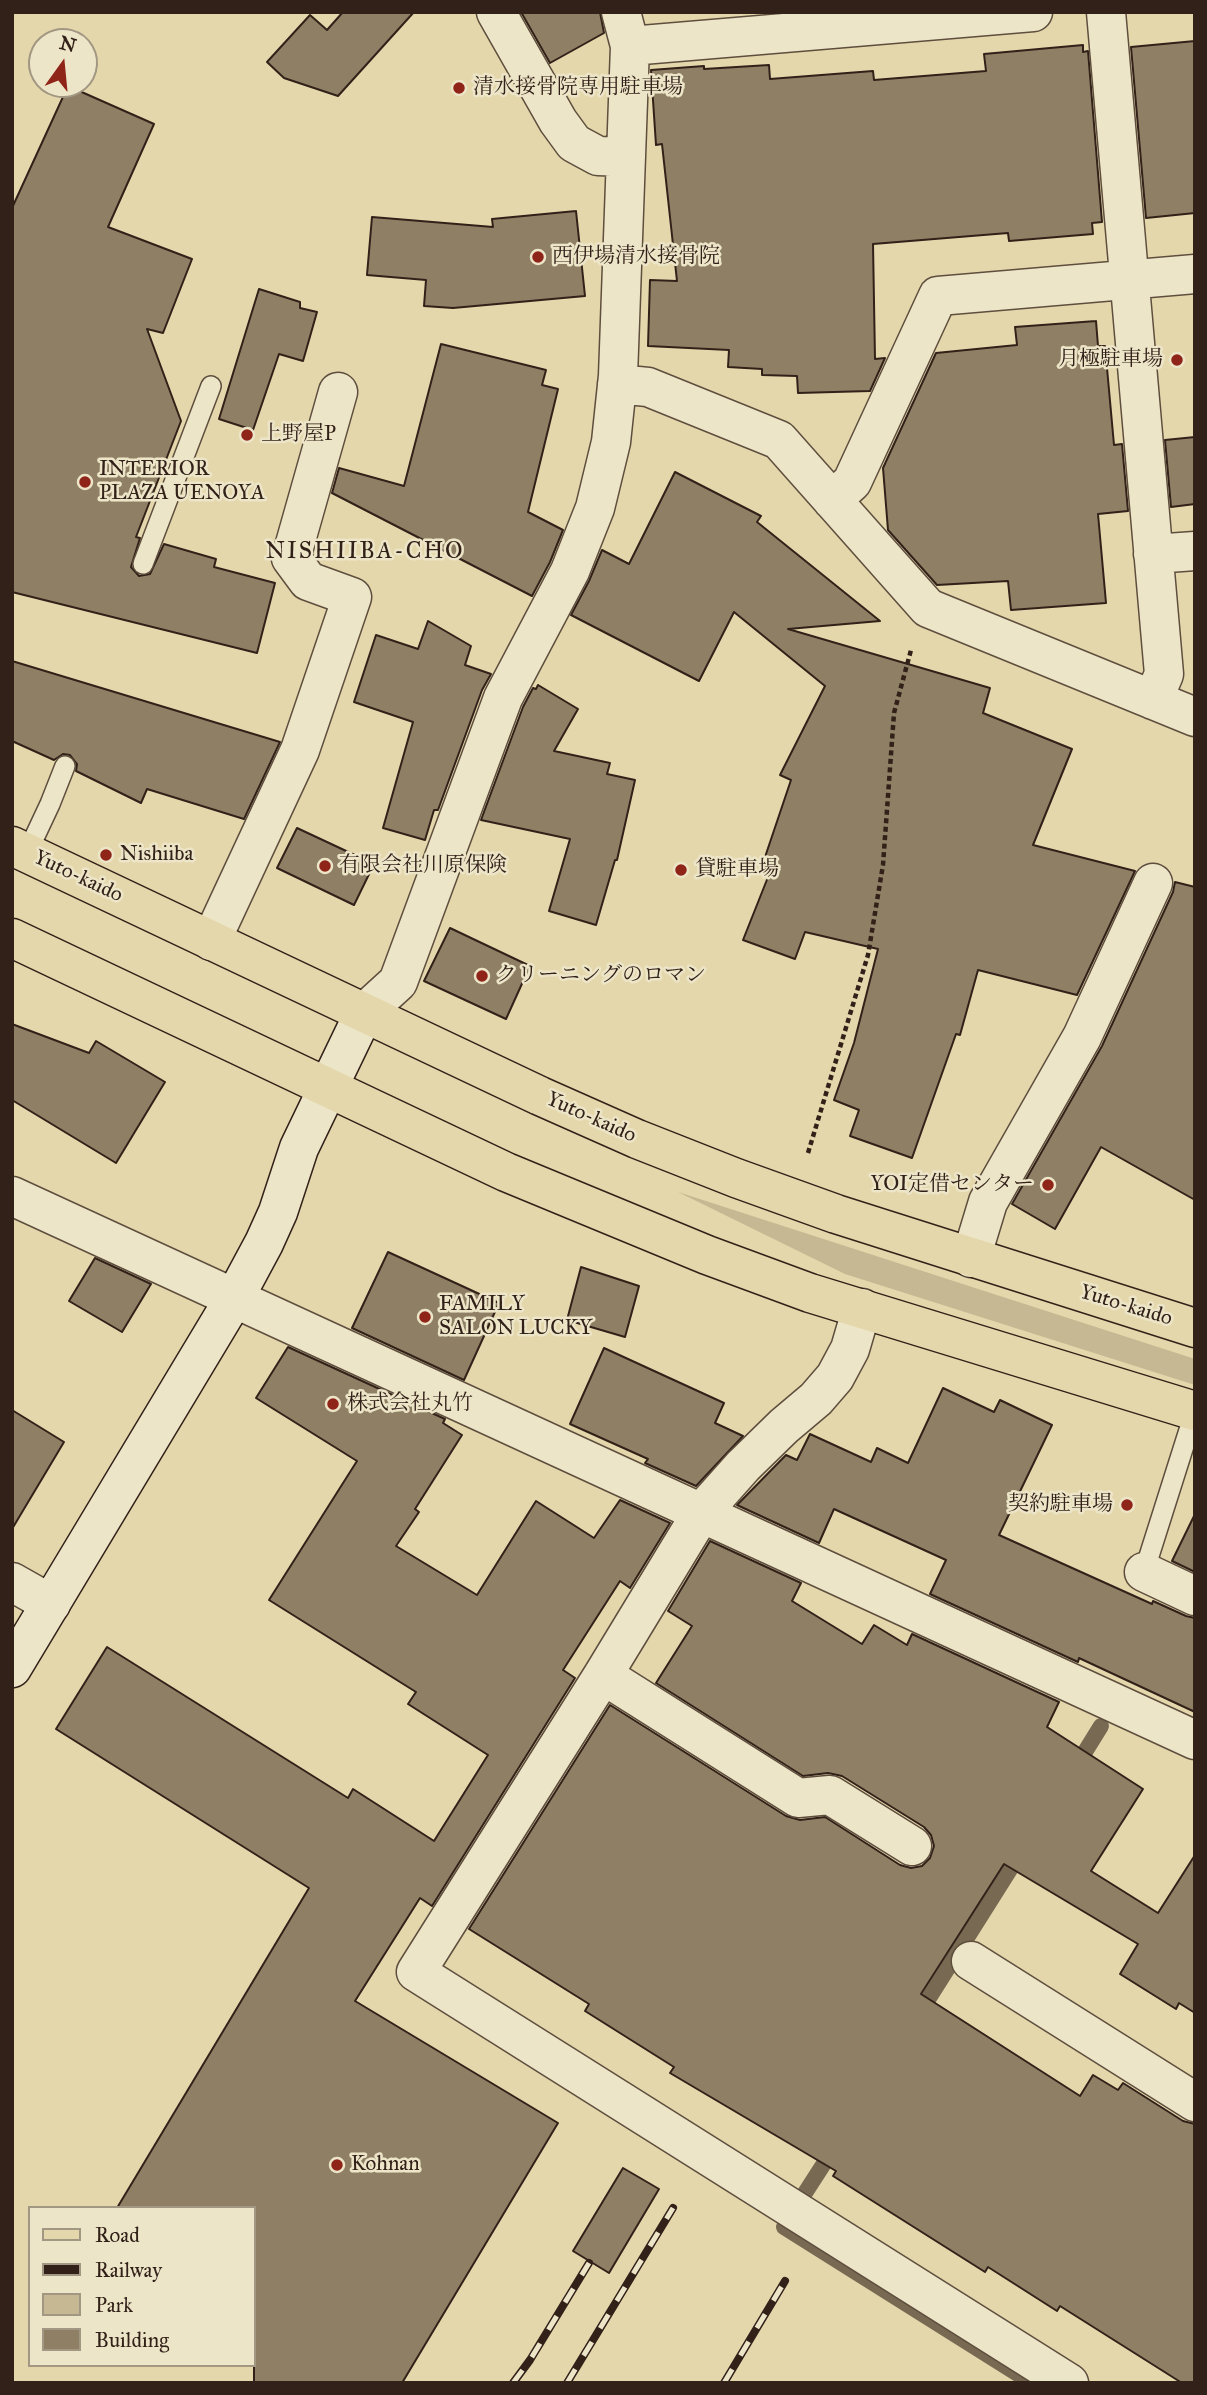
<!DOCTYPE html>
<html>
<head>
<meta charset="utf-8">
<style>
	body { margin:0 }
	#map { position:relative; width:1207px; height:2395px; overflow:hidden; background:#e4d7ab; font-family:"IM FELL Great Primer",serif }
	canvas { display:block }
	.frame { position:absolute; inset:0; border:14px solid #322119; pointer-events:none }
	.legend { position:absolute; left:28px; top:2206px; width:228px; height:161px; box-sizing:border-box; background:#ede5c8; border:2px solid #a29782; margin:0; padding:9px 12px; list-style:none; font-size:21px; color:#322119 }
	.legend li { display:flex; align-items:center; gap:14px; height:35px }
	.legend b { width:35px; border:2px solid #a29782 }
	.north { position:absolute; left:28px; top:28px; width:70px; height:70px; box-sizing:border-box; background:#ede5c8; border:2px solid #a29782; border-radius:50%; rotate:15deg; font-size:19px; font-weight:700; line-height:28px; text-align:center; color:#322119 }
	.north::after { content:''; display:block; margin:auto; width:24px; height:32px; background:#8f2418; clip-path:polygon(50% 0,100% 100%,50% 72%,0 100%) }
</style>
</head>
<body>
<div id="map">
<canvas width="1207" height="2395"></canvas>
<div class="frame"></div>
<ul class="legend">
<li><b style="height:9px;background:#e4d7ab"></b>Road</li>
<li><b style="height:9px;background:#322119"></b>Railway</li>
<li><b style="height:19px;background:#c6b892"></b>Park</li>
<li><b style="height:19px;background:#8f8065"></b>Building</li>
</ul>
<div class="north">N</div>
</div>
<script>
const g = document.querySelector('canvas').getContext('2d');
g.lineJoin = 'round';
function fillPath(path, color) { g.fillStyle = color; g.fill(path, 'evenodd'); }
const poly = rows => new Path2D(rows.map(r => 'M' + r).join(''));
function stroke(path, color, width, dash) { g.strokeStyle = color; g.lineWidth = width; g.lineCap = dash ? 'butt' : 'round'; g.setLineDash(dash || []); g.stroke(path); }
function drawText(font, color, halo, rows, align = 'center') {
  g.font = font + ' "IM FELL Great Primer","Noto Serif JP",serif'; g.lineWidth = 5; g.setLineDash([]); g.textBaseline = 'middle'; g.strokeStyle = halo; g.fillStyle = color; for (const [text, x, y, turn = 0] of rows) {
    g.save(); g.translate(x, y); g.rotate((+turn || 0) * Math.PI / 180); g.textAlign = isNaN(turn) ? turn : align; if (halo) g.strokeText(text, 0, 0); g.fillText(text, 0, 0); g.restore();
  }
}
fillPath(poly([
	[678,1192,1195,1359,1195,1385,845,1274]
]), '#c6b892');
stroke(poly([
	[1075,1768,1101,1726],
	[917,2017,1021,1852],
	[805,2193,834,2148],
	[789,2219,784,2227,1029,2381]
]), '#786953', 16);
const building = poly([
	[343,12,414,12,338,96,284,78,267,62,310,15,327,30,343,12],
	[521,12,600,12,604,33,550,63,521,12],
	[1195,41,1195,213,1146,218,1131,47,1195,41],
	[1083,45,1083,52,1088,51,1102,222,1092,223,1093,234,1009,241,1008,233,873,244,875,359,885,358,870,391,798,393,797,376,762,375,762,369,728,367,729,350,648,346,650,280,677,281,662,144,656,145,651,70,704,66,704,69,769,65,770,79,873,71,874,80,986,71,984,54,1083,45],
	[68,86,154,124,108,227,192,259,163,333,147,329,181,421,136,537,140,538,131,567,139,576,150,574,164,544,216,559,214,567,275,583,257,653,12,592,12,208,68,86],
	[576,211,585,296,453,308,424,306,426,280,367,275,372,217,493,227,492,219,576,211],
	[259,289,300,302,300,308,317,312,303,361,279,354,253,430,219,419,259,289],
	[1096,321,1098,346,1105,346,1114,445,1122,444,1128,511,1098,514,1106,603,1011,610,1008,581,937,585,888,530,883,468,936,353,1017,345,1015,327,1096,321],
	[441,344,546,370,542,385,558,389,528,512,563,530,550,562,532,596,332,493,339,468,404,486,441,344],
	[1195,437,1195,504,1171,507,1165,440,1195,437],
	[675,472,761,516,757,522,880,621,788,629,990,688,983,713,1072,749,1033,845,1135,871,1077,995,978,970,960,1035,956,1034,912,1158,850,1136,859,1110,834,1100,854,1043,878,949,805,932,795,959,743,940,772,867,763,863,791,780,780,775,825,686,734,612,699,681,571,615,589,581,602,550,629,564,675,472],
	[428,621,471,646,465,665,491,674,482,690,438,810,434,810,425,840,383,828,413,722,354,702,376,635,418,649,428,621],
	[12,661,280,742,244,819,147,789,141,803,76,771,77,764,70,755,63,754,54,760,12,741,12,661],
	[538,685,578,709,554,751,610,763,607,774,635,780,617,860,615,860,596,925,549,911,570,839,481,820,523,707,533,688,536,689,538,685],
	[297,828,374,864,354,905,277,868,297,828],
	[1175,882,1195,887,1195,1200,1101,1147,1055,1229,1012,1204,1102,1046,1173,892,1175,882],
	[450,928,530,966,506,1019,424,981,450,928],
	[12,1024,89,1053,96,1041,165,1082,116,1163,12,1100,12,1024],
	[388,1252,499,1303,464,1380,352,1328,388,1252],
	[95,1258,151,1284,122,1332,69,1301,95,1258],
	[581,1267,639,1286,625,1337,567,1320,581,1267],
	[288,1347,445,1419,443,1423,462,1435,415,1509,419,1512,396,1546,477,1595,536,1501,594,1538,620,1500,670,1523,630,1588,620,1581,563,1670,575,1678,432,1906,420,1898,355,2001,558,2123,402,2383,254,2383,254,2208,117,2208,309,1888,56,1729,107,1647,348,1798,353,1789,434,1841,488,1755,408,1704,416,1692,269,1600,357,1461,256,1398,288,1347],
	[604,1348,724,1403,715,1423,743,1436,696,1486,645,1463,648,1459,570,1424,604,1348],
	[943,1388,994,1412,1000,1400,1052,1425,999,1535,1152,1604,1153,1601,1186,1616,1195,1618,1195,1712,1079,1658,1078,1662,930,1594,946,1560,834,1509,819,1543,737,1505,786,1455,797,1460,810,1434,871,1462,877,1448,908,1463,943,1388],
	[12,1410,64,1442,12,1529,12,1410],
	[1195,1514,1195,1572,1172,1561,1195,1514],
	[710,1541,801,1583,792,1601,862,1644,874,1625,907,1645,912,1634,1059,1702,1047,1727,1143,1789,1091,1871,1158,1913,1195,1855,1195,2013,1179,2003,1176,2009,1120,1974,1138,1944,1004,1864,921,1994,1080,2096,1093,2075,1118,2090,1123,2083,1183,2121,1195,2124,1195,2383,1182,2383,1060,2306,1057,2311,988,2267,985,2272,833,2176,836,2171,670,2073,674,2067,585,2011,589,2004,469,1929,610,1705,786,1816,800,1820,825,1817,900,1865,911,1868,922,1866,930,1858,934,1846,931,1835,924,1827,842,1776,828,1773,803,1776,656,1683,692,1626,668,1611,710,1541],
	[623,2168,659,2189,609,2273,573,2251,623,2168]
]);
fillPath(building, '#8f8065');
stroke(building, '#322119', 2);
const lane = poly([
	[143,564,211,386],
	[27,853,50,804,65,766],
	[1144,1572,1195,1411]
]);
const street = poly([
	[496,12,558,121,574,143,598,156,626,157],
	[1106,12,1164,674,1153,700],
	[630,46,1033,12],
	[617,384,648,387,779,440,928,608,1195,717],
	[832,500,852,482,938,296,1195,274],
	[1153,554,1195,551],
	[211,941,300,750,352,597,308,581,291,558,338,392],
	[364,1013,398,982,503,698,570,571,595,508,611,442,618,376,630,46,621,12],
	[12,1196,1195,1740],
	[971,1258,988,1202,1082,1037,1153,883],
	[862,1308,850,1349,835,1377,816,1399,784,1426,743,1466,702,1512,603,1675,416,1972,1069,2383],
	[1144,1572,1195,1596],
	[12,1582,51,1604],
	[603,1675,798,1798,830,1795,912,1846],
	[971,1961,1195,2102]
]);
const secondary = poly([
	[12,1668,235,1297,264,1243,278,1212,299,1148,364,1013]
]);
const primary = poly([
	[12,846,540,1096,637,1139,736,1178,836,1214,1195,1328],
	[12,938,506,1172,707,1255,810,1293,1195,1411]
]);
stroke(lane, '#5e4e3e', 22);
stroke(street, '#5e4e3e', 41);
stroke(secondary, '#322119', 41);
stroke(primary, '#322119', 41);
stroke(poly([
	[808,1153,868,955,883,865,894,713,911,650]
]), '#322119', 4.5, [5, 3.5]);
stroke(lane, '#ede5c8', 19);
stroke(street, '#ede5c8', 38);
stroke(secondary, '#ede5c8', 38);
stroke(primary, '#e4d7ab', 38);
const rail = poly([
	[513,2383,530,2360,589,2263],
	[567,2383,673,2208],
	[724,2383,785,2281]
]);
stroke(rail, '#322119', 8);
stroke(rail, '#ede5c8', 5, [16]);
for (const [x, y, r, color] of [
	[459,88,7,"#8f2418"],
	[538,257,7,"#8f2418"],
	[1177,360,7,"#8f2418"],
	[247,435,7,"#8f2418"],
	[85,482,7,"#8f2418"],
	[106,855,7,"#8f2418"],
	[325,866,7,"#8f2418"],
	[681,870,7,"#8f2418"],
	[482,976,7,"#8f2418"],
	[1048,1185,7,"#8f2418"],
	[425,1317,7,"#8f2418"],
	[333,1404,7,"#8f2418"],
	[1127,1505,7,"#8f2418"],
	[337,2165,7,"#8f2418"]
]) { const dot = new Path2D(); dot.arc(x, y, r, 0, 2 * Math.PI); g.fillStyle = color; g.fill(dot); stroke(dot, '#ede5c8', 2.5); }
drawText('21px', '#322119', '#ede5c8', [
	["清水接骨院専用駐車場",473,88],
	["西伊場清水接骨院",552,257],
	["月極駐車場",1163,360,"right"],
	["上野屋P",261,435],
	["INTERIOR",99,470],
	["PLAZA UENOYA",99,494],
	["Nishiiba",120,855],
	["有限会社川原保険",339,866],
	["貸駐車場",695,870],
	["クリーニングのロマン",496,976],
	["YOI定借センター",1034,1185,"right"],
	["FAMILY",439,1305],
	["SALON LUCKY",439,1329],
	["株式会社丸竹",347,1404],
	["契約駐車場",1113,1505,"right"],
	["Kohnan",351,2165]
], 'left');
drawText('21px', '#322119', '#ede5c8', [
	["Yuto-kaido",78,877,25],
	["Yuto-kaido",591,1118,24],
	["Yuto-kaido",1126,1306,17]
]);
g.letterSpacing = '2px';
drawText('23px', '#322119', '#ede5c8', [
	["NISHIIBA-CHO",365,552]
]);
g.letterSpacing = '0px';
</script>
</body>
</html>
